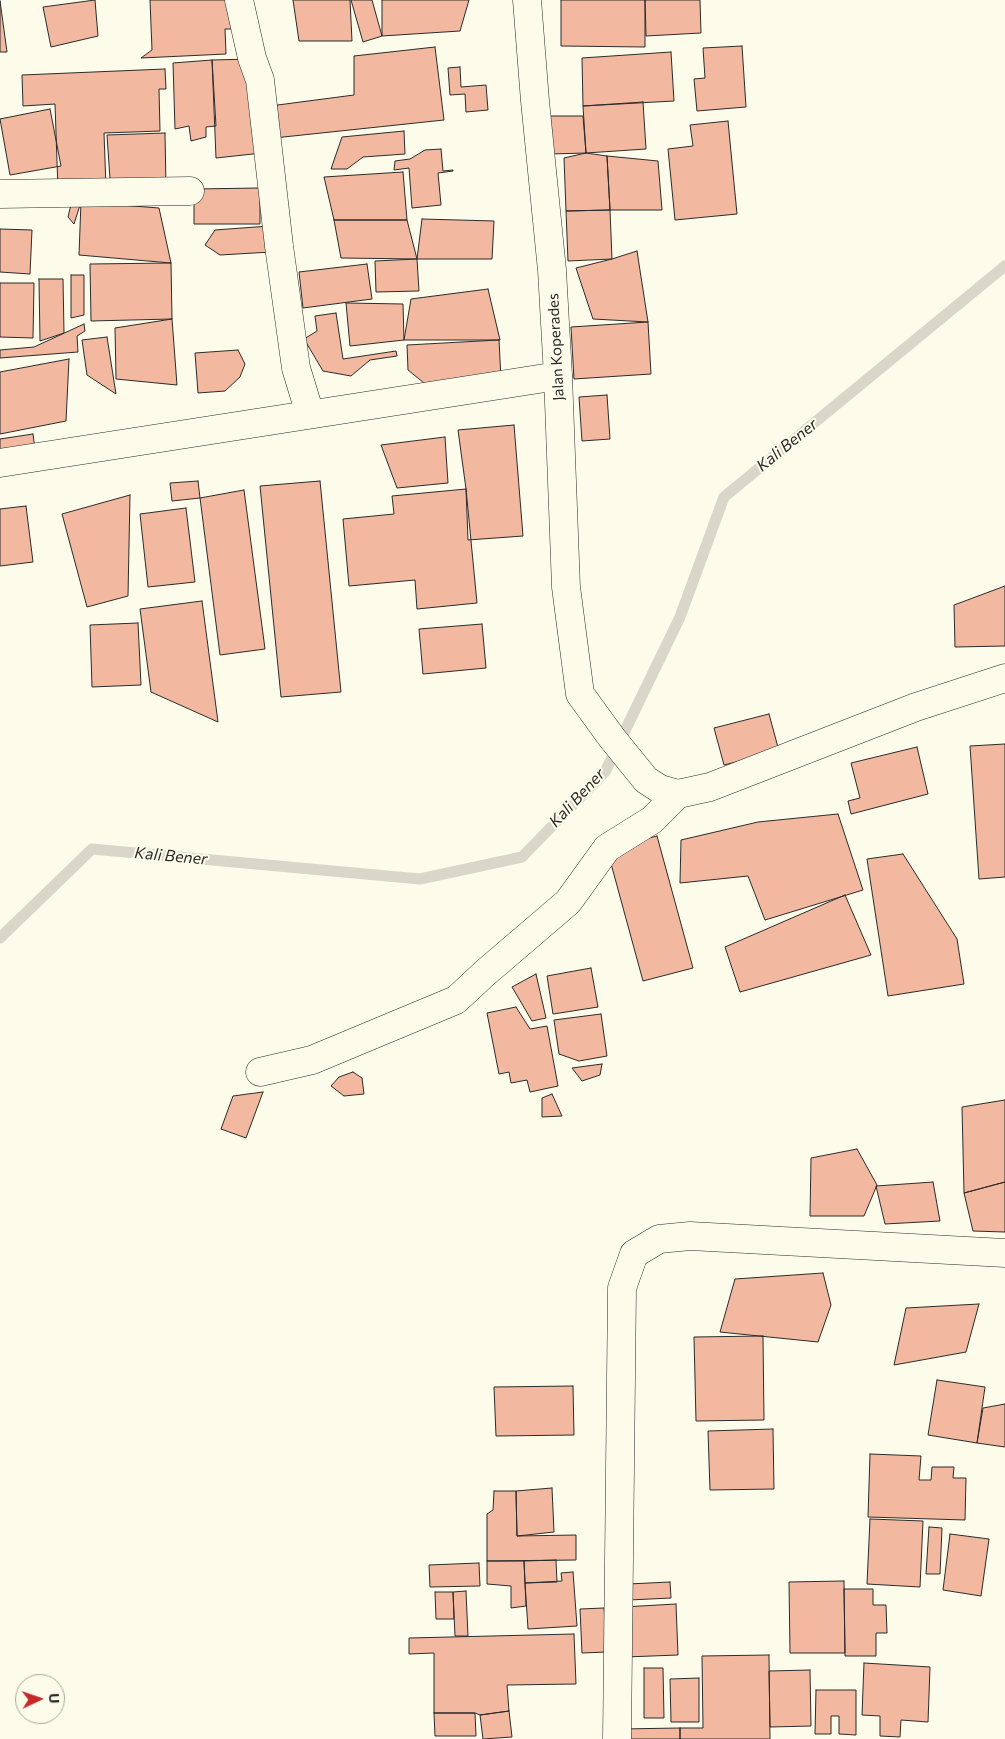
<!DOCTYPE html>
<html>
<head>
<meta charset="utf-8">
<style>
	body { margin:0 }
	#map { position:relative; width:1005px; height:1739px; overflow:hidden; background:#fdfbea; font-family:Commissioner,sans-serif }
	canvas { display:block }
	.north { position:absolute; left:15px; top:1674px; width:50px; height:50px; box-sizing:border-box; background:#fdfbea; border:1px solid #a9a89e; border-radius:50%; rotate:87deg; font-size:14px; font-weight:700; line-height:20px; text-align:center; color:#2b2b2b }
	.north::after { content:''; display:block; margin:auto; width:18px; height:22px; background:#c62828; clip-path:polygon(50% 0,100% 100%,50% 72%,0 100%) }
</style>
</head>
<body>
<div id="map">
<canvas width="1005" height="1739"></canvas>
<div class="north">U</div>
</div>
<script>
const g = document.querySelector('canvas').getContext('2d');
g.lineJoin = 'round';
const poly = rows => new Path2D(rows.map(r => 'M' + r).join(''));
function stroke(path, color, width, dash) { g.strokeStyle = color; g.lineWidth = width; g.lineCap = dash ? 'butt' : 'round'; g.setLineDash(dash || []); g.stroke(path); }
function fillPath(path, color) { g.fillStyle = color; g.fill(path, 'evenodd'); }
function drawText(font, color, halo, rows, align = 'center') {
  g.font = font + ' Commissioner,sans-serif'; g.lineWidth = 4; g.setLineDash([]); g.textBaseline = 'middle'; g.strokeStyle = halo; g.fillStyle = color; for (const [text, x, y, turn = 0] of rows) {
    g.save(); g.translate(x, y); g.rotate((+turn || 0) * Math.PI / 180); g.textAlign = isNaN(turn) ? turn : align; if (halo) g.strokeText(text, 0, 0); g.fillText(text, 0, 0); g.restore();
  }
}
stroke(poly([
	[0,938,92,849,420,879,522,857,605,772,680,617,724,497,1005,266]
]), '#d8d7c9', 11);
const building = poly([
	[95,0,98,36,51,47,43,7,95,0],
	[150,0,236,0,237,29,225,29,226,54,141,58,152,50,150,0],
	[293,0,350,0,352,41,299,41,293,0],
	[351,0,372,0,382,36,363,42,351,0],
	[382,0,469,0,460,31,382,36,382,0],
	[561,0,645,0,645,47,561,46,561,0],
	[645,0,700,0,701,33,646,36,645,0],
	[0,1,7,52,0,52,0,1],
	[742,46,746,107,697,111,694,79,705,78,703,48,742,46],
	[435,47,444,120,274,138,270,106,354,95,354,56,435,47],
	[671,52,674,101,583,106,582,58,671,52],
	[252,59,262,153,216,158,212,60,252,59],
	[212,60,216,126,206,127,206,137,191,141,189,126,175,129,173,63,212,60],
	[460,67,461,87,486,85,488,110,466,112,465,94,450,95,448,68,460,67],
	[165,69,166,89,159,89,160,131,104,133,106,188,58,190,55,104,23,106,22,75,165,69],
	[643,102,646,149,586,153,583,106,643,102],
	[50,109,61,166,10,175,0,119,50,109],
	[546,116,583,116,586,153,550,154,546,116],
	[728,121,737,214,675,220,668,149,693,146,690,125,728,121],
	[404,131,405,154,363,157,347,169,331,169,342,137,404,131],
	[165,133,166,188,110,179,107,135,165,133],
	[441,149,443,171,453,170,453,171,438,173,441,205,412,208,409,168,394,170,395,161,410,159,425,150,441,149],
	[586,153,607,156,610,210,566,211,564,158,586,153],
	[607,156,658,161,662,210,610,210,607,156],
	[403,172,407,220,334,220,324,177,403,172],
	[260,188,260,224,194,224,194,189,260,188],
	[72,200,81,202,74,224,68,217,72,200],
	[81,202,159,208,171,263,79,255,81,202],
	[610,210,612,259,568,261,566,211,610,210],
	[422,219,494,221,492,259,417,259,422,219],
	[334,220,407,220,417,259,341,258,334,220],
	[269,226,271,252,220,255,205,245,215,230,269,226],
	[0,229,32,230,30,274,0,272,0,229],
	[637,251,648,322,593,319,576,268,612,259,637,251],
	[417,259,419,291,376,292,375,261,417,259],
	[171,263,172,319,91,321,90,264,171,263],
	[367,264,372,299,303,308,299,272,367,264],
	[71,275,84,275,84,315,71,318,71,275],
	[39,279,63,279,64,333,40,341,39,279],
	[0,283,34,283,33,338,0,337,0,283],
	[488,289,500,340,404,340,411,299,488,289],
	[346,303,403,304,404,340,350,346,346,303],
	[336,313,343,359,396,351,397,356,370,360,351,376,323,371,304,339,317,331,315,316,336,313],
	[172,319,177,385,116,379,115,328,172,319],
	[648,322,651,374,574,379,571,327,648,322],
	[84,324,85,331,77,336,78,352,0,358,0,350,34,347,84,324],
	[107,337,116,394,87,375,82,340,107,337],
	[499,340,501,379,424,383,408,370,407,345,499,340],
	[238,350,245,364,240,377,225,391,198,393,195,353,238,350],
	[69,359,66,421,0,434,0,372,69,359],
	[607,395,610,439,582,441,579,397,607,395],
	[514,425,523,536,468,540,466,489,458,430,514,425],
	[33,434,35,449,0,453,0,439,33,434],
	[445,437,448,483,397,488,381,445,445,437],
	[198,481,200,498,172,501,170,483,198,481],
	[320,481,341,692,281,697,260,486,320,481],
	[466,489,477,603,417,609,415,580,349,586,343,519,394,514,392,496,466,489],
	[244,490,265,649,220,655,200,498,244,490],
	[130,495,128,596,87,607,62,514,130,495],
	[26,506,33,562,0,566,0,509,26,506],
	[186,508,195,582,148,587,140,514,186,508],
	[1005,586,1005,646,955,647,954,605,1005,586],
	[202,601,218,722,151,692,140,609,202,601],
	[138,623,141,685,92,687,90,625,138,623],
	[482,624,486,668,423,674,419,629,482,624],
	[769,714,779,751,724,765,714,728,769,714],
	[1005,744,1005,877,979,879,970,746,1005,744],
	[917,747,928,794,851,814,848,801,860,798,851,763,917,747],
	[838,814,863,890,765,920,748,876,680,883,681,840,758,822,838,814],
	[657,836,693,968,643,981,607,849,657,836],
	[903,854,957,939,964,984,888,996,867,859,903,854],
	[845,895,871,955,740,992,725,947,845,895],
	[591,968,598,1007,553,1014,547,976,591,968],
	[536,974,546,1018,532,1021,512,987,536,974],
	[516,1007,530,1029,547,1026,558,1086,530,1092,527,1080,511,1083,509,1072,499,1074,487,1013,516,1007],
	[601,1014,607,1056,579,1061,559,1054,554,1020,601,1014],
	[602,1064,600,1075,582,1081,572,1068,602,1064],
	[353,1072,362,1078,364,1094,344,1096,331,1086,339,1077,353,1072],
	[263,1092,246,1138,221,1129,233,1096,263,1092],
	[552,1094,562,1116,542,1117,542,1098,552,1094],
	[1005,1100,1005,1182,964,1193,962,1107,1005,1100],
	[857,1149,877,1185,864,1216,810,1216,811,1158,857,1149],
	[933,1182,940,1221,885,1224,876,1186,933,1182],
	[1005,1182,1005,1232,973,1231,964,1193,1005,1182],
	[823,1273,831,1305,818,1342,720,1332,735,1279,823,1273],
	[979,1304,966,1352,894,1365,906,1308,979,1304],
	[763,1336,764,1420,696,1421,694,1337,763,1336],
	[937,1380,985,1387,977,1443,928,1435,937,1380],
	[573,1386,574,1435,496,1436,494,1387,573,1386],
	[1005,1404,1005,1447,977,1443,983,1408,1005,1404],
	[773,1429,774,1489,710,1490,708,1431,773,1429],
	[870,1454,921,1456,919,1480,931,1480,932,1467,954,1467,953,1478,966,1478,965,1520,868,1517,870,1454],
	[552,1488,554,1532,517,1536,516,1491,552,1488],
	[494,1491,516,1491,517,1536,576,1535,576,1560,487,1561,487,1514,493,1510,494,1491],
	[870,1519,923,1521,920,1587,867,1584,870,1519],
	[929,1527,942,1528,940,1574,926,1574,929,1527],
	[950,1534,989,1539,981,1596,943,1590,950,1534],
	[556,1560,557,1582,525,1583,524,1561,556,1560],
	[487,1561,524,1561,526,1606,511,1608,511,1586,487,1584,487,1561],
	[479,1563,480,1586,430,1587,429,1565,479,1563],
	[573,1572,577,1626,528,1629,525,1583,562,1581,561,1573,573,1572],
	[844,1581,845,1653,790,1653,789,1582,844,1581],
	[670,1582,671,1598,629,1600,628,1584,670,1582],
	[844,1589,873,1589,873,1605,886,1605,887,1633,876,1633,876,1656,845,1656,844,1589],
	[466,1591,468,1636,455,1636,453,1592,466,1591],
	[435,1592,453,1592,454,1619,436,1619,435,1592],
	[676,1604,678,1655,625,1657,623,1607,676,1604],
	[604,1608,607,1652,582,1653,580,1609,604,1608],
	[574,1634,576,1684,507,1685,509,1711,480,1715,475,1713,434,1713,434,1653,409,1654,409,1638,574,1634],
	[769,1655,770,1739,680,1739,680,1728,703,1728,702,1656,769,1655],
	[864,1663,930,1667,928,1722,901,1720,900,1737,880,1736,880,1716,862,1715,864,1663],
	[644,1668,663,1668,664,1718,644,1718,644,1668],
	[810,1670,811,1726,770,1727,769,1671,810,1670],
	[699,1678,699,1722,671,1722,670,1679,699,1678],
	[816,1690,856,1690,856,1735,839,1734,839,1716,831,1716,831,1734,815,1734,816,1690],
	[509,1711,512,1737,483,1739,480,1715,509,1711],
	[434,1713,475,1713,476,1736,435,1736,434,1713],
	[680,1728,680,1739,620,1739,620,1729,680,1728]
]);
fillPath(building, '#f2b8a0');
stroke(building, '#2b2b2b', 1);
const minor = poly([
	[239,0,252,58,260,80,279,246,296,368,310,414],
	[0,194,190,191],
	[0,463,558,376],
	[260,1072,312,1060,456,1000,485,973,568,902,607,848,652,820,678,794],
	[617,1739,622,1288,634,1254,659,1239,690,1236,1005,1253]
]);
const tertiary = poly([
	[527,0,535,101,552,270,558,376,566,587,580,694,612,738,646,780,660,789,678,794,710,787,916,707,1005,678]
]);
stroke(minor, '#2b2b2b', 29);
stroke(tertiary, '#2b2b2b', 29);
stroke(minor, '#fdfbea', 28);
stroke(tertiary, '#fdfbea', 28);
drawText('15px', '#2b2b2b', '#fdfbea', [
	["Jalan Koperades",556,347,-93]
]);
drawText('italic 16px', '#2b2b2b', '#fdfbea', [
	["Kali Bener",787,445,-39],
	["Kali Bener",577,798,-47],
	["Kali Bener",171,856,5]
]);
</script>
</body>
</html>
